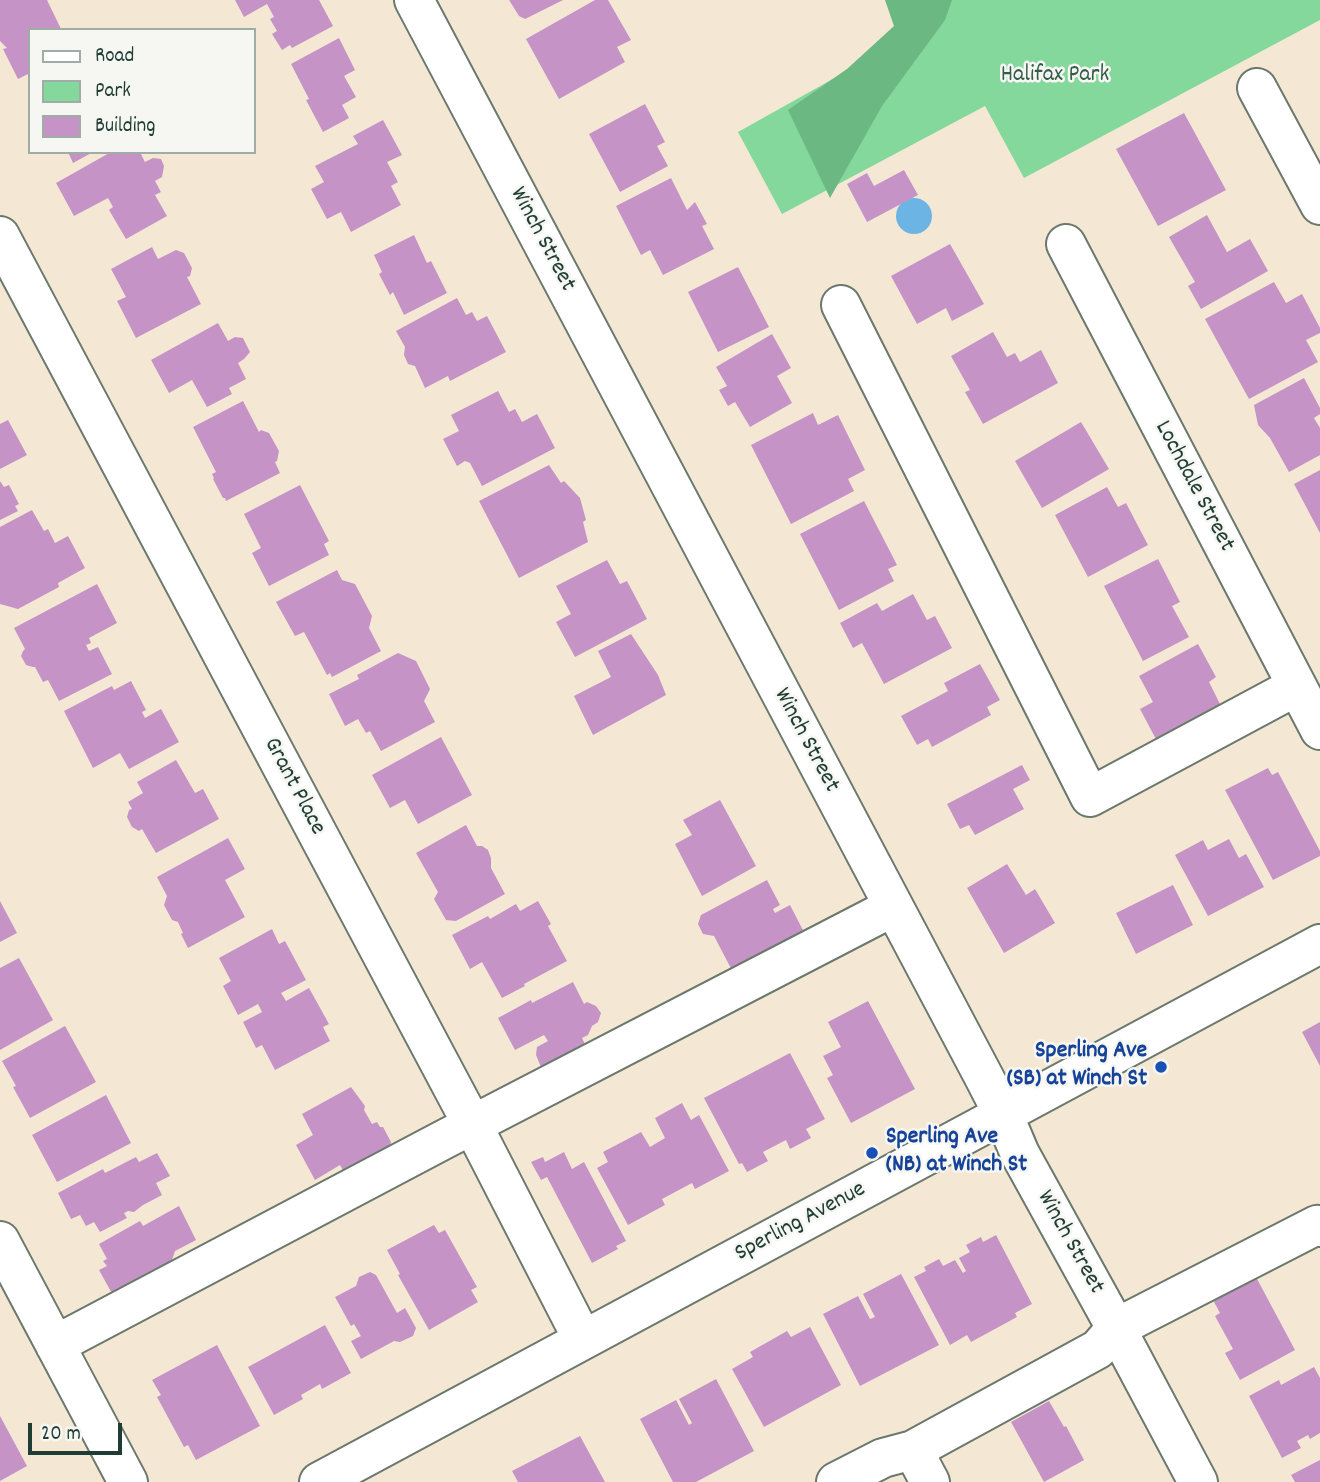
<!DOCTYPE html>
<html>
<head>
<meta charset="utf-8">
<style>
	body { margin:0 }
	#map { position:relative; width:1320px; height:1482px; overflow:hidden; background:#f4e8d5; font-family:Dekko,sans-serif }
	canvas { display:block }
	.legend { position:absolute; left:28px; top:28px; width:228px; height:126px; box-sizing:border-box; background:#f6f6f2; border:2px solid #a0aca6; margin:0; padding:9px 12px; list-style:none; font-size:21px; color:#1f3d34 }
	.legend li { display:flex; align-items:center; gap:14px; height:35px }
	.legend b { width:35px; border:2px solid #a0aca6 }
	.scale { position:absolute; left:28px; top:1423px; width:94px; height:32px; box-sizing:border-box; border:4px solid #1f3d34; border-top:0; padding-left:9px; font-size:21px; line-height:24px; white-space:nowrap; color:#1f3d34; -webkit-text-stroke:5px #f6f6f2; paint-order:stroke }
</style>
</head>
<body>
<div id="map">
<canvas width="1320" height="1482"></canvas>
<ul class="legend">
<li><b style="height:9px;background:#fff"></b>Road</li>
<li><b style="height:19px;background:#84d89b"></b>Park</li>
<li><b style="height:19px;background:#c593c6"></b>Building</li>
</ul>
<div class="scale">20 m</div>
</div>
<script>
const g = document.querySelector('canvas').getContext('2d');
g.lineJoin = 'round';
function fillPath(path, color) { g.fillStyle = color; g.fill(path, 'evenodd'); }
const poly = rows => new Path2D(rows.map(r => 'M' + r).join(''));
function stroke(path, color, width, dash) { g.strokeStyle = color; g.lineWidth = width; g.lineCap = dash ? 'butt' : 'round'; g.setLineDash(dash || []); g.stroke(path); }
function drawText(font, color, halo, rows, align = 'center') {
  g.font = font + ' Dekko,sans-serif'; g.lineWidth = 5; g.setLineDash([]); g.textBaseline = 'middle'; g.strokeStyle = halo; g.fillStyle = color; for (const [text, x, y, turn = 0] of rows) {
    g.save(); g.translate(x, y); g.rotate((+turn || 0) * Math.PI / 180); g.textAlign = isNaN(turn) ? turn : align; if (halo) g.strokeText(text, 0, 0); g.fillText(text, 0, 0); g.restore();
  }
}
fillPath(poly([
	[930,0,1320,0,1320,20,1024,178,985,106,782,214,738,132,940,19]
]), '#84d89b');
fillPath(poly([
	[885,0,952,0,945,20,882,106,830,198,788,110,847,69,894,26]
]), '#6bb883');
fillPath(poly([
	'896 216a18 18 0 1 1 36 0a18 18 0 1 1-36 0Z'
]), '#6cb4e4');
fillPath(poly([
	[0,0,47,0,61,29,30,30,30,73,18,79,3,49,7,48,0,41],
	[235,0,319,0,333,26,292,48,290,45,282,50,272,34,277,31,270,19,274,17,267,4,244,17],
	[509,0,563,0,525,19,519,16],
	[595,0,608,0,631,40,617,47,625,62,559,99,526,39],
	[339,38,355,70,344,76,356,97,342,105,349,118,323,132,306,100,309,99,291,64],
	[645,104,665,142,657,146,668,166,620,192,589,134],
	[1184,113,1226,190,1158,226,1116,149],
	[383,120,402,155,387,162,398,182,391,186,401,205,351,232,341,212,327,219,311,189,324,182,315,166,358,144,353,136],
	[68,152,93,152,73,163],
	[111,152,140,152,145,162,153,158,161,159,164,166,162,177,155,181,161,192,155,195,167,216,126,239,109,210,113,207,108,198,74,216,56,183],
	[904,170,918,195,867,222,847,184,867,173,874,186],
	[671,178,687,210,695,202,707,224,702,226,714,249,663,275,650,250,641,255,616,206],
	[1207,215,1227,252,1250,239,1268,271,1201,309,1188,286,1195,282,1169,237],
	[414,235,427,263,431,261,447,293,404,315,393,292,390,295,379,274,382,272,374,255],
	[950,244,984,304,952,321,946,308,917,324,891,276],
	[152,247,158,259,176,250,184,253,192,268,190,276,187,277,201,304,136,338,117,301,126,297,111,269],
	[738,267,769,327,718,352,688,292],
	[1274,282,1286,303,1302,294,1320,328,1320,333,1306,340,1318,362,1249,399,1205,319],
	[457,298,466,315,472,312,477,321,487,316,506,352,450,381,448,376,425,388,415,366,408,364,404,355,405,347,396,331],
	[218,323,228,341,235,337,243,338,250,352,244,359,238,363,246,379,229,388,232,394,207,407,192,380,169,393,151,360],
	[993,332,1007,357,1015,353,1020,362,1041,350,1058,383,983,424,965,392,970,390,951,356],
	[772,334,791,368,777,376,792,403,750,427,735,402,728,406,719,390,727,386,716,367],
	[1304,378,1320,408,1320,414,1314,418,1320,428,1320,455,1289,472,1270,438,1258,425,1254,405],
	[498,391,509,412,515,409,522,422,537,414,555,448,482,486,470,463,465,461,457,466,443,439,459,431,451,415],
	[243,401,259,432,261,430,269,433,279,451,277,461,275,462,280,473,226,501,225,498,223,498,213,479,214,478,212,474,216,472,193,427],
	[813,413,818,425,838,415,865,470,848,479,854,491,791,524,751,445],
	[8,420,27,455,0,469,0,424],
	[1081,422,1109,469,1042,508,1015,461],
	[549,465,561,483,564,481,580,498,586,520,583,522,588,542,519,578,479,501],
	[1320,470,1320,533,1294,484],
	[0,481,4,487,9,485,19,504,15,506,18,511,0,520],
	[300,485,329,541,324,544,329,555,269,586,252,553,261,548,244,514],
	[1107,487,1118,507,1126,503,1148,545,1088,577,1055,515],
	[864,501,897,565,888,569,894,581,839,610,800,534],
	[32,510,44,531,48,529,55,543,68,536,85,568,58,583,59,587,18,609,0,604,0,527],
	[1158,559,1180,602,1172,606,1189,637,1143,661,1104,586],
	[607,560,620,584,627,581,647,619,575,657,556,622,571,614,556,586],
	[337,570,342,580,355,584,372,616,369,628,381,651,332,677,330,673,327,675,304,632,295,636,276,602],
	[97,584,117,623,89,638,91,643,86,645,89,651,98,647,112,674,59,701,48,680,43,682,35,667,33,667,26,665,21,656,23,651,25,649,14,628],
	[913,594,927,620,935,616,952,648,884,684,862,643,853,648,840,623,877,603,882,611],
	[631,634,658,675,666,695,593,735,574,696,611,677,598,651],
	[1198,644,1216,677,1209,682,1222,708,1158,743,1140,709,1153,702,1139,676],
	[398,653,416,661,430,689,424,701,435,722,381,751,370,731,366,733,358,719,345,726,329,694,359,679,357,675],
	[980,664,1000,700,987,707,991,715,932,747,928,739,917,745,901,716,948,691,944,683],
	[131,681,146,710,142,712,145,718,161,709,179,742,129,769,120,753,93,768,64,711,112,686,114,690],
	[441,737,472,795,418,824,405,800,390,808,372,775],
	[176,760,195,793,203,789,219,819,156,853,142,829,139,831,132,827,127,817,129,810,132,809,128,802,143,793,137,782],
	[1022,765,1030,780,1013,789,1024,809,975,835,969,825,960,829,947,804],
	[1268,768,1272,775,1278,772,1320,851,1320,856,1273,880,1225,790],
	[720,800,756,866,702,896,675,844,692,835,683,820],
	[466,825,477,846,482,846,488,850,491,858,491,868,505,894,456,921,446,920,434,899,438,892,416,853],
	[228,838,245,869,225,880,245,917,188,948,181,934,183,933,178,922,172,920,164,905,167,896,157,877],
	[1229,839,1239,858,1246,854,1264,887,1208,916,1175,855,1203,840,1208,850],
	[1007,864,1026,895,1035,889,1055,923,1004,953,967,888],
	[767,880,780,905,773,909,775,913,790,905,807,938,735,976,714,936,703,934,698,924,701,915],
	[1173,885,1193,925,1136,954,1116,913],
	[0,901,17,933,0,942],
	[538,901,551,924,548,926,567,961,524,984,525,986,502,998,482,962,470,969,452,935,488,916,490,919,516,904,520,911],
	[272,929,279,944,285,941,306,980,281,993,286,1001,309,988,329,1024,323,1027,330,1041,275,1070,262,1045,256,1048,243,1022,262,1012,258,1004,238,1015,223,986,231,981,219,958],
	[19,958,53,1020,0,1050,0,968],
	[573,982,584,1004,587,1002,596,1006,601,1013,598,1022,592,1026,588,1035,582,1038,588,1050,550,1069,541,1067,536,1055,537,1047,548,1041,544,1035,515,1050,498,1018,531,1000,532,1003],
	[868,1001,915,1089,851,1123,827,1078,833,1075,823,1056,841,1047,828,1022],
	[1320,1022,1320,1066,1302,1032],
	[65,1026,96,1082,30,1118,13,1087,16,1086,2,1061],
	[790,1053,825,1119,806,1129,811,1138,790,1149,786,1140,763,1152,768,1161,747,1172,742,1163,739,1164,704,1098],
	[351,1087,365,1106,364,1110,372,1124,377,1122,380,1127,383,1127,391,1142,390,1146,392,1150,346,1176,340,1165,315,1180,296,1145,313,1135,302,1114],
	[106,1095,131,1143,57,1182,32,1135],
	[682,1103,691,1120,699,1115,729,1171,695,1189,692,1183,662,1199,665,1205,628,1225,597,1168,608,1162,603,1152,641,1132,650,1147,665,1138,655,1118],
	[564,1152,572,1169,584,1162,626,1241,616,1246,618,1249,592,1263,547,1177,541,1180,531,1162,543,1157,545,1162],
	[157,1153,170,1176,156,1183,162,1195,143,1205,134,1212,128,1211,124,1213,127,1218,100,1232,94,1222,86,1226,80,1215,71,1219,58,1193,103,1169,105,1173,136,1157,139,1162],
	[179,1206,196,1240,175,1251,170,1266,114,1297,99,1270,107,1266,103,1261,107,1259,99,1244,140,1221,143,1226],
	[434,1225,439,1233,445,1230,477,1287,471,1290,478,1302,429,1330,398,1275,400,1274,387,1250],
	[996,1235,1032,1304,1015,1313,1017,1317,971,1342,967,1335,950,1345,914,1277,926,1271,924,1267,939,1259,943,1266,955,1260,963,1273,966,1271,959,1258,970,1252,966,1245,981,1237,983,1242],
	[370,1272,376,1275,397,1313,405,1308,416,1328,413,1336,400,1342,394,1341,361,1359,351,1341,361,1336,354,1324,351,1326,335,1297,356,1286,359,1277],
	[901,1274,939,1345,860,1386,823,1314,858,1296,870,1319,875,1317,863,1294],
	[1256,1277,1295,1350,1240,1380,1225,1353,1233,1349,1215,1316,1220,1313,1213,1300],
	[325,1325,351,1373,322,1389,320,1384,301,1395,303,1399,274,1415,248,1367],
	[810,1327,841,1385,764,1427,732,1369,753,1357,750,1352,787,1331,791,1337],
	[217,1345,260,1426,196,1460,188,1445,184,1447,157,1397,161,1395,152,1380],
	[1314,1367,1320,1378,1320,1433,1310,1439,1308,1435,1297,1441,1301,1448,1282,1458,1249,1396,1279,1380,1281,1385],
	[716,1379,754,1451,696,1482,673,1482,640,1419,676,1400,689,1425,692,1423,679,1399],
	[1049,1401,1064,1427,1066,1426,1084,1460,1044,1482,1011,1422],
	[0,1416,27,1466,0,1481],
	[580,1436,605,1482,518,1482,512,1471],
	[1320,1460,1320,1482,1295,1482,1291,1475]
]), '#c593c6');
const minor = poly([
	[414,0,985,1079,1004,1116,1020,1154,1116,1328,1198,1482],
	[1257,88,1320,205],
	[0,236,472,1124,583,1340],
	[1066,244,1320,730],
	[841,305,1090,797,1297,686],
	[0,1241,128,1482],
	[55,1345,443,1140,893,907],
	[319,1482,1320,944],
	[836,1482,883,1458,913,1450],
	[930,1482,913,1450,1098,1349,1116,1328,1317,1225,1320,1227]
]);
stroke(minor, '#6a796c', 42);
stroke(minor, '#fff', 38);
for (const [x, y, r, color] of [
	[1161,1067,7,"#1a4fb4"],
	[872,1153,7,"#1a4fb4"]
]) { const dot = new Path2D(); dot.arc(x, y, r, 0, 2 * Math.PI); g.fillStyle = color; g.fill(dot); stroke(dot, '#f6f6f2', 2.5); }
drawText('24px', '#335c49', '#f6f6f2', [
	["Halifax Park",1055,77]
]);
drawText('24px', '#1f3d34', '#f6f6f2', [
	["Winch Street",541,240,62],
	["Lochdale Street",1193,487,62],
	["Winch Street",805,741,62],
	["Grant Place",293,787,62],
	["Sperling Avenue",801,1223,-28],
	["Winch Street",1069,1243,61]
]);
drawText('bold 24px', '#164399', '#f6f6f2', [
	["Sperling Ave",1147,1053],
	["(SB) at Winch St",1147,1081],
	["Sperling Ave",886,1139,"left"],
	["(NB) at Winch St",886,1167,"left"]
], 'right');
</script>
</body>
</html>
